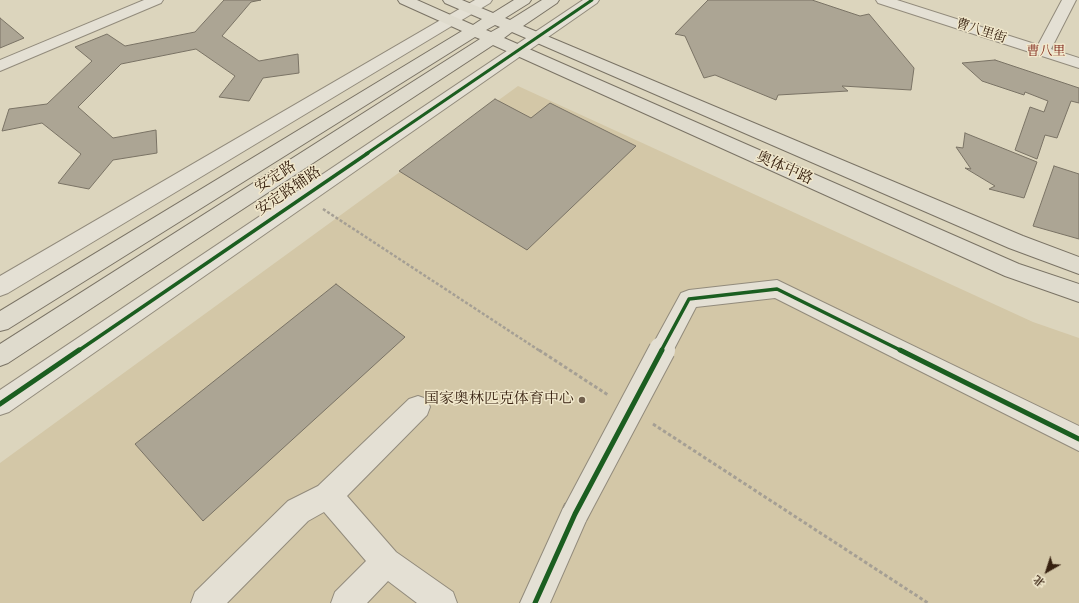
<!DOCTYPE html>
<html>
<head>
<meta charset="utf-8">
<style>
	body { margin:0 }
	#map { position:relative; width:1079px; height:603px; overflow:hidden; background:#dcd5bd; font-family:"IM FELL DW Pica","Noto Serif SC",serif }
	canvas { display:block }
	.north { position:absolute; left:1027px; top:551px; width:40px; height:40px; -webkit-text-stroke:3px #f1e8cc; paint-order:stroke; rotate:219deg; font-size:11px; font-weight:700; line-height:16px; text-align:center; color:#372110 }
	.north::after { content:''; display:block; margin:auto; width:14px; height:18px; background:#372110; clip-path:polygon(50% 0,100% 100%,50% 72%,0 100%) }
</style>
</head>
<body>
<div id="map">
<canvas width="1079" height="603"></canvas>
<div class="north">北</div>
</div>
<script>
const g = document.querySelector('canvas').getContext('2d');
g.lineJoin = 'round';
function fillPath(path, color) { g.fillStyle = color; g.fill(path, 'evenodd'); }
const poly = rows => new Path2D(rows.map(r => 'M' + r).join(''));
function stroke(path, color, width, dash) { g.strokeStyle = color; g.lineWidth = width; g.lineCap = dash ? 'butt' : 'round'; g.setLineDash(dash || []); g.stroke(path); }
function drawText(font, color, halo, rows, align = 'center') {
  g.font = font + ' "IM FELL DW Pica","Noto Serif SC",serif'; g.lineWidth = 3; g.setLineDash([]); g.textBaseline = 'middle'; g.strokeStyle = halo; g.fillStyle = color; for (const [text, x, y, turn = 0] of rows) {
    g.save(); g.translate(x, y); g.rotate((+turn || 0) * Math.PI / 180); g.textAlign = isNaN(turn) ? turn : align; if (halo) g.strokeText(text, 0, 0); g.fillText(text, 0, 0); g.restore();
  }
}
fillPath(poly([
	[518,86,1033,322,1079,338,1079,603,0,603,0,463]
]), '#d3c7a7');
const building = poly([
	[224,0,261,0,251,2,222,36,259,61,298,54,299,73,263,78,249,101,219,97,235,76,196,49,121,64,78,107,113,138,156,130,157,153,113,160,89,189,58,183,81,154,42,123,2,131,9,109,47,104,92,61,75,47,107,34,125,46,195,32,224,0],
	[708,0,812,0,860,16,869,14,914,68,911,90,842,86,848,91,778,95,776,100,715,75,704,78,685,36,675,34,708,0],
	[0,18,24,38,0,48,0,18],
	[995,60,1079,88,1079,103,1071,101,1057,138,1045,135,1037,159,1015,150,1030,107,1044,112,1048,101,1025,92,1024,95,982,81,962,63,995,60],
	[495,99,531,118,550,103,636,146,527,250,399,171,495,99],
	[965,133,1037,162,1024,198,989,189,995,186,965,168,971,169,956,147,963,148,965,133],
	[1054,166,1079,174,1079,239,1033,226,1054,166],
	[336,284,405,337,203,521,135,444,336,284]
]);
fillPath(building, '#aca594');
stroke(building, '#7a7365', 1);
const minor = poly([
	[144,0,163,0,161,3,0,71,0,60,144,0],
	[475,0,492,0,490,3,8,293,0,296,0,276,475,0],
	[583,0,599,0,597,3,9,412,0,415,0,390,583,0],
	[876,0,897,0,1038,45,1062,0,1076,0,1051,49,1079,58,1079,68,878,3,876,0],
	[777,280,1079,426,1079,451,775,298,696,307,671,355,663,358,655,355,651,348,681,293,689,290,777,280],
	[418,396,427,399,430,407,427,415,347,496,396,552,453,592,457,603,417,603,388,581,367,603,331,603,335,592,366,561,324,512,308,521,227,603,191,603,195,592,288,501,318,486,409,399,418,396],
	[575,500,585,504,589,514,550,603,520,603,565,504,575,500]
]);
const major = poly([
	[398,0,417,0,473,25,482,19,445,3,443,0,462,0,493,13,514,0,531,0,529,3,505,18,510,20,542,0,559,0,557,3,523,26,1023,236,1079,257,1079,274,1009,248,512,32,504,38,1019,264,1079,284,1079,302,1005,276,493,45,8,363,0,366,0,344,480,39,475,37,8,329,0,331,0,311,462,31,400,3,398,0],
	[495,25,500,27,491,32,486,30,495,25]
]);
stroke(minor, '#928b7c', 2);
stroke(major, '#7a7365', 2);
stroke(poly([
	[323,209,540,351]
]), '#a59f94', 2.5, [3, 2]);
stroke(poly([
	[539,350,608,395],
	[653,424,928,603]
]), '#a59f94', 3, [3.5, 2.5]);
fillPath(minor, '#e4e0d4');
fillPath(major, '#dfdbcd');
const minorBridgeFar1 = poly([
	[661,351,663,348]
]);
const minorBridge = poly([
	[575,514,662,350]
]);
stroke(minorBridgeFar1, '#928b7c', 22, []);
stroke(minorBridge, '#928b7c', 28, []);
stroke(minorBridgeFar1, '#e4e0d4', 20);
stroke(minorBridge, '#e4e0d4', 26);
stroke(poly([
	[366,154,592,0]
]), '#1b5e20', 3);
stroke(poly([
	[78,351,368,153],
	[661,351,689,299,777,289,902,351]
]), '#1b5e20', 3.5);
stroke(poly([
	[900,350,1079,439],
	[0,404,79,350],
	[535,603,575,514,662,350]
]), '#1b5e20', 5);
for (const [x, y, r, color] of [
	[582,400,4,"#71604d"]
]) { const dot = new Path2D(); dot.arc(x, y, r, 0, 2 * Math.PI); g.fillStyle = color; g.fill(dot); stroke(dot, '#f1e8cc', 1.5); }
drawText('13px', '#372110', '#f1e8cc', [
	["曹八里街",981,32,18]
]);
drawText('13px', '#7a1f14', '#f1e8cc', [
	["曹八里",1046,52]
]);
drawText('15px', '#372110', '#f1e8cc', [
	["奥体中路",784,169,24],
	["安定路",276,178,-33],
	["安定路辅路",289,192,-34]
]);
drawText('15px', '#372110', '#f1e8cc', [
	["国家奥林匹克体育中心",574,400]
], 'right');
</script>
</body>
</html>
